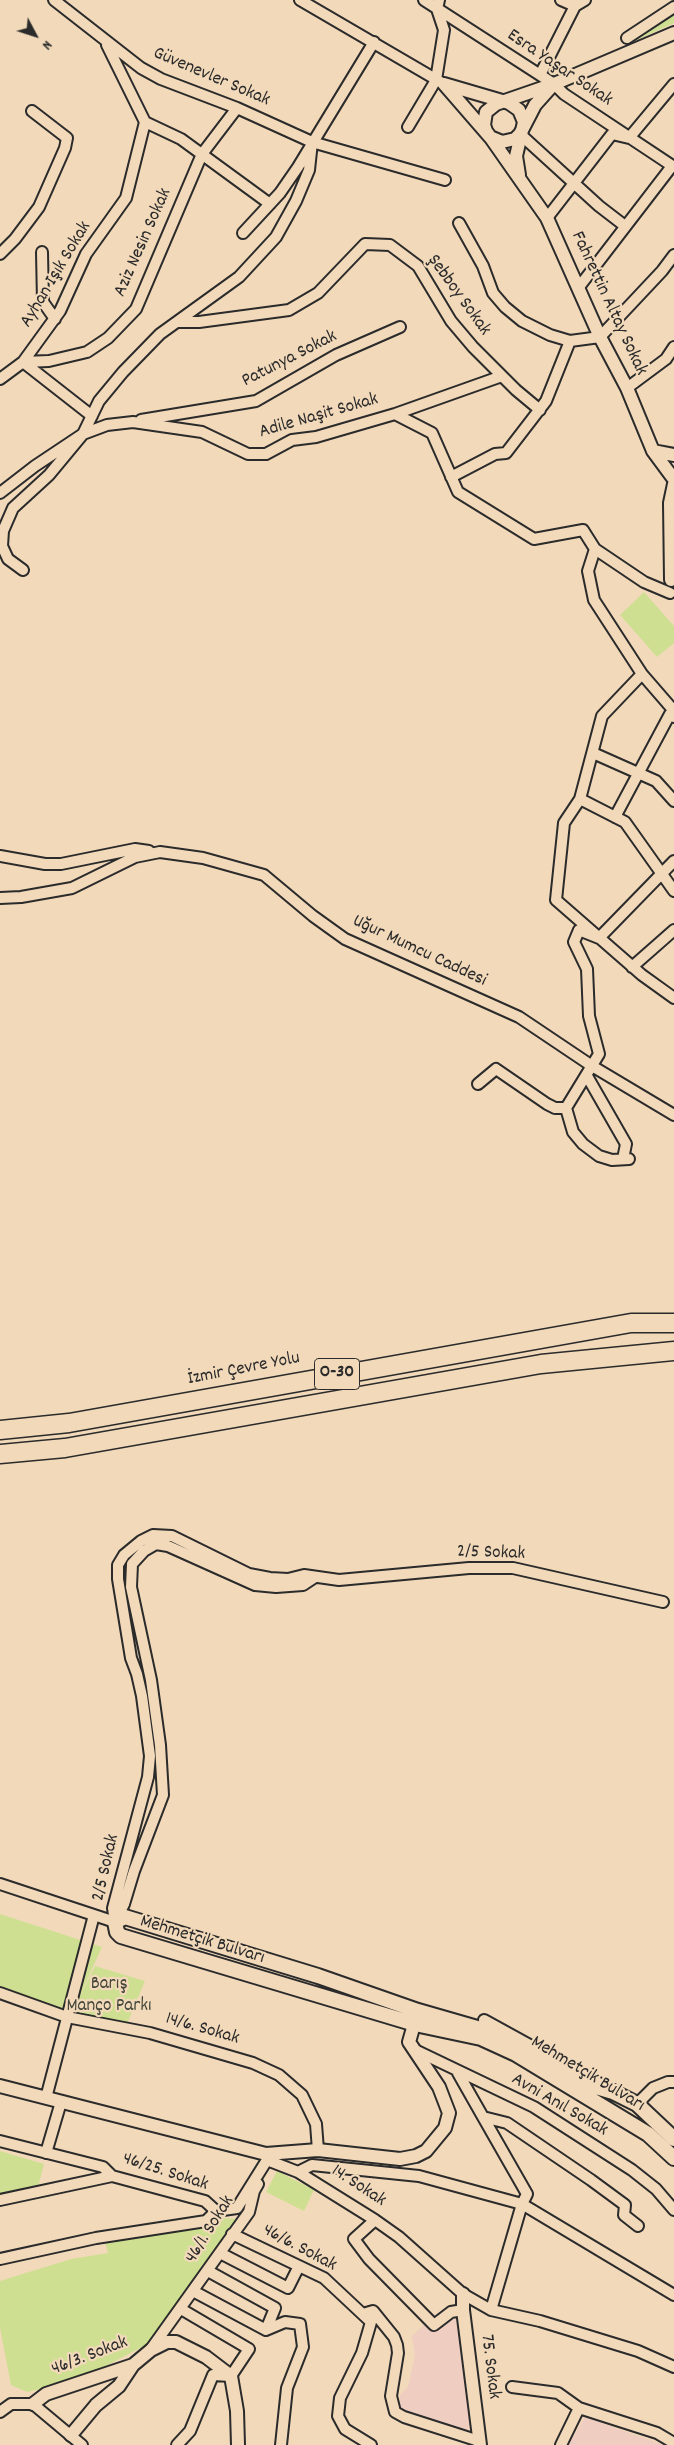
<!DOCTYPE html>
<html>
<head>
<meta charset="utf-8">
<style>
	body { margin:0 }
	#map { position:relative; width:674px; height:2445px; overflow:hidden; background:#f2d9ba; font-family:Dekko,sans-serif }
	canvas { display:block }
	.north { position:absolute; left:10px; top:10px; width:50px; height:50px; -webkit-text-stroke:4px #f2d9ba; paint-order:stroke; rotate:130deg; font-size:14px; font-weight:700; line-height:20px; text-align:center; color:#2b2b2b }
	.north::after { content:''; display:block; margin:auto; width:18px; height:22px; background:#2b2b2b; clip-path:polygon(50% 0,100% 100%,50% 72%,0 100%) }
</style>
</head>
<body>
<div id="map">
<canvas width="674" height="2445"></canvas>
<div class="north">N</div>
</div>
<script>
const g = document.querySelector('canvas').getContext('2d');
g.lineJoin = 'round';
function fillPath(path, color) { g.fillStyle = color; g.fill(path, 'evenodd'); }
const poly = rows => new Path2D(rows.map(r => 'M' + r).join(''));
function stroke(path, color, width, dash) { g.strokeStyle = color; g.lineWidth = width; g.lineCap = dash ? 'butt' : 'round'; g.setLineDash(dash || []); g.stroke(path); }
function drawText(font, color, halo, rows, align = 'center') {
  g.font = font + ' Dekko,sans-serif'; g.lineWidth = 4.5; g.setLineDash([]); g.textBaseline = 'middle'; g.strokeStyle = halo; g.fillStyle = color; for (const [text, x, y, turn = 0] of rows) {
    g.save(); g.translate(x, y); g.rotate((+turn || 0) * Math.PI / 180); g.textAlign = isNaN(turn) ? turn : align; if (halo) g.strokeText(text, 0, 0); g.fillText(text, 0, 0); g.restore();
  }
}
fillPath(poly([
	[456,2318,476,2423,466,2430,400,2409,400,2395,408,2387,415,2355,412,2336,424,2325,434,2330],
	[585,2417,661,2444,662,2445,568,2445]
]), '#efcec1');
fillPath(poly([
	[674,12,674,23,630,43],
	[644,592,674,626,674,643,657,657,620,615],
	[0,1914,102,1947,78,2000,95,1966,145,1981,126,2026,0,1991],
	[0,2151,44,2164,38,2187,0,2197],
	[277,2171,314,2190,304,2211,266,2192],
	[220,2218,236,2219,146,2345,98,2370,59,2385,27,2392,11,2385,0,2328,0,2281,71,2259,108,2253,105,2242]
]), '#cfdf92');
const minor = poly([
	[54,0,141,68,161,79,237,108,312,142,445,180],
	[300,0,444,84],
	[424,0,554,84,564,94,674,167],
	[561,0,575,6,585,0],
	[627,38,674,7],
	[107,45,145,122],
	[540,75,578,0],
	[145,122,181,139,270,204],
	[408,127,436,80,444,30,437,9,439,0],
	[520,134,599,206,625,226],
	[547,218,612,134,629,138,674,84],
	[459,223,483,266,493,293,505,307,522,321,550,335,570,341],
	[243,233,280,193,298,167,374,42],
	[42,252,43,302,55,319],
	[0,254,15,239,39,207,65,148,67,138,32,111],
	[579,287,672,166],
	[177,322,199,322,289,310,318,293,365,244,390,245,418,266,451,321,473,347,516,390,540,410],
	[23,362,49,361,87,352,108,338,136,309,202,154,237,108],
	[23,362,92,416],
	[0,379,23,362,60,311,86,254,126,198,145,122],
	[627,388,666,359,674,347],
	[395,414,432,433,458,492,534,539,583,530,595,549,644,582,670,593],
	[141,420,256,401,336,355,400,327],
	[451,477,495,454,506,453,546,401,570,341,600,337,662,271,674,255],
	[0,493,35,466,83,434,99,401,123,372,160,334,239,277,276,237,296,201,309,170,312,142],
	[595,549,588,571,594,600,642,674,674,711],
	[23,570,8,559,2,546,3,531,13,508,49,475,83,434,107,425,133,422,202,432,248,454,266,454,292,440,316,437,395,414,502,376],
	[642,674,602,716,580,799,564,823,556,900,642,975,674,998],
	[593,753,656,781,674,801],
	[580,799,625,822,674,891],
	[615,817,670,714,674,717],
	[0,856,45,864,61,864,135,849,149,851],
	[0,898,21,897,72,888,135,857,160,852,203,858,264,875,313,916,345,939,519,1017,592,1066,674,1115],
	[632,967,674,930],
	[587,1076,626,1144,623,1159],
	[478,1084,496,1069,547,1104,555,1108,566,1108,599,1054,589,1016,587,969,574,942,579,930,599,938,674,861],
	[566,1108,573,1132,583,1144,599,1156,612,1160,629,1159],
	[0,1884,115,1922],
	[115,1922,113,1908,148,1777,150,1756,142,1696,137,1674,131,1658,118,1579,118,1565,124,1555,141,1541,153,1535,172,1536,249,1574,270,1578,288,1579,304,1575,339,1580,469,1568,513,1568,663,1602],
	[115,1922,124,1904,134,1871,163,1795,160,1745,151,1680,131,1587,132,1564,144,1551,156,1544,168,1546,255,1585,276,1587,303,1585,315,1577],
	[0,1993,67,2017,150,2033,253,2063,279,2075,302,2095,316,2124,318,2150],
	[484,2020,604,2086],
	[415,2050,534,2107,632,2170,656,2189,674,2210],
	[458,2073,483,2117,507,2123,591,2180,625,2205,624,2215,638,2226],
	[46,2098,94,1915],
	[637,2104,653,2088,668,2082,674,2082],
	[0,2141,103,2167,112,2176,205,2201,216,2211,237,2208,267,2160],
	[46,2153,61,2102],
	[267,2160,298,2172,375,2220,399,2237,463,2294,491,2310,540,2321,638,2351,674,2367],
	[298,2172,312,2165,419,2176,522,2204,527,2194,483,2117],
	[0,2200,112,2176],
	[375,2220,354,2239,369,2259,434,2325,451,2312,463,2310],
	[232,2234,324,2278,371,2322,362,2353,340,2398,338,2416,345,2429,371,2445],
	[220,2253,288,2288,299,2266],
	[0,2259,96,2238,206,2221,216,2211],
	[208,2271,275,2308,266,2330,285,2322,300,2324,303,2347,287,2388,281,2445],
	[193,2291,266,2330],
	[491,2310,522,2204,674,2295],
	[363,2314,373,2311,394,2337,397,2345,398,2353,391,2396,395,2412,404,2417,479,2441],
	[151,2349,249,2212,254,2191,258,2184],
	[512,2387,558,2393,579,2408,657,2433,674,2443],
	[0,2412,11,2404,33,2404,82,2445],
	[177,2445,190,2431,213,2375,231,2376,249,2349,181,2309],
	[561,2445,579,2408]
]);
const tertiary = poly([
	[444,84,490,137,502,142,515,139,520,134,535,105,552,86],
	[444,84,509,103,519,110,524,122,516,156,519,175],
	[653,451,674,455],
	[673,478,653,451,627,388,600,337,547,218,486,131,484,125,486,112,496,104,554,84,674,33],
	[671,580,670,503,674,484],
	[0,2086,266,2154,318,2150,400,2159,416,2156,426,2151,445,2128,449,2113,439,2087,409,2042,417,2014],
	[463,2294,463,2310,480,2445],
	[33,2404,46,2394,133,2365,151,2350,167,2342,176,2342,206,2357,231,2376,237,2411,238,2445],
	[71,2435,96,2405,119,2386,133,2365]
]);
const secondary = poly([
	[674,2139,637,2104,613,2092,586,2084,484,2030,418,2011,318,1976,125,1917,115,1922,117,1932,121,1936,415,2024,481,2038,516,2054,648,2134,674,2158]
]);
const motorway = poly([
	[0,1430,69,1423,631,1323,674,1323],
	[0,1454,65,1448,541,1364,674,1351]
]);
stroke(minor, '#2b2b2b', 14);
stroke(tertiary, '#2b2b2b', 16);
stroke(secondary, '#2b2b2b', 18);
stroke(motorway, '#2b2b2b', 21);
stroke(minor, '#f2d9ba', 10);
stroke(tertiary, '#f2d9ba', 12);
stroke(secondary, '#f2d9ba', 14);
stroke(motorway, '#f2d9ba', 18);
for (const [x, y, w] of [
	[337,1374,45]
]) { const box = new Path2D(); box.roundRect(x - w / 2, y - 15.5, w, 31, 4); g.fillStyle = '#f2d9ba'; g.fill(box); stroke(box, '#2b2b2b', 1); }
drawText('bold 18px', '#2b2b2b', null, [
	["O-30",337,1374]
]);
drawText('19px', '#2b2b2b', '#f2d9ba', [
	["Esra Yaşar Sokak",559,69,34],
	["Güvenevler Sokak",211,78,23],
	["Aziz Nesin Sokak",144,243,-66],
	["Ayhan Işık Sokak",57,275,-59],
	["Şebboy Sokak",458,296,54],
	["Fahrettin Altay Sokak",608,304,65],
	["Patunya Sokak",290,360,-27],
	["Adile Naşit Sokak",319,417,-16],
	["Uğur Mumcu Caddesi",419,952,25],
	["İzmir Çevre Yolu",244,1370,-11],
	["2/5 Sokak",491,1554,2],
	["2/5 Sokak",107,1868,-77],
	["Mehmetçik Bulvarı",202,1941,17],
	["14/6. Sokak",202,2030,16],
	["Mehmetçik Bulvarı",587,2075,31],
	["Avni Anıl Sokak",559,2106,30],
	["46/25. Sokak",165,2173,18],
	["14. Sokak",358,2187,33],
	["46/1. Sokak",211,2230,-58],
	["46/6. Sokak",299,2249,28],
	["46/3. Sokak",90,2357,-21],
	["75. Sokak",489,2367,83]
]);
drawText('19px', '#44463a', '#f2d9ba', [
	["Barış",109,1985],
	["Manço Parkı",109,2007]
]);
</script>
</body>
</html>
